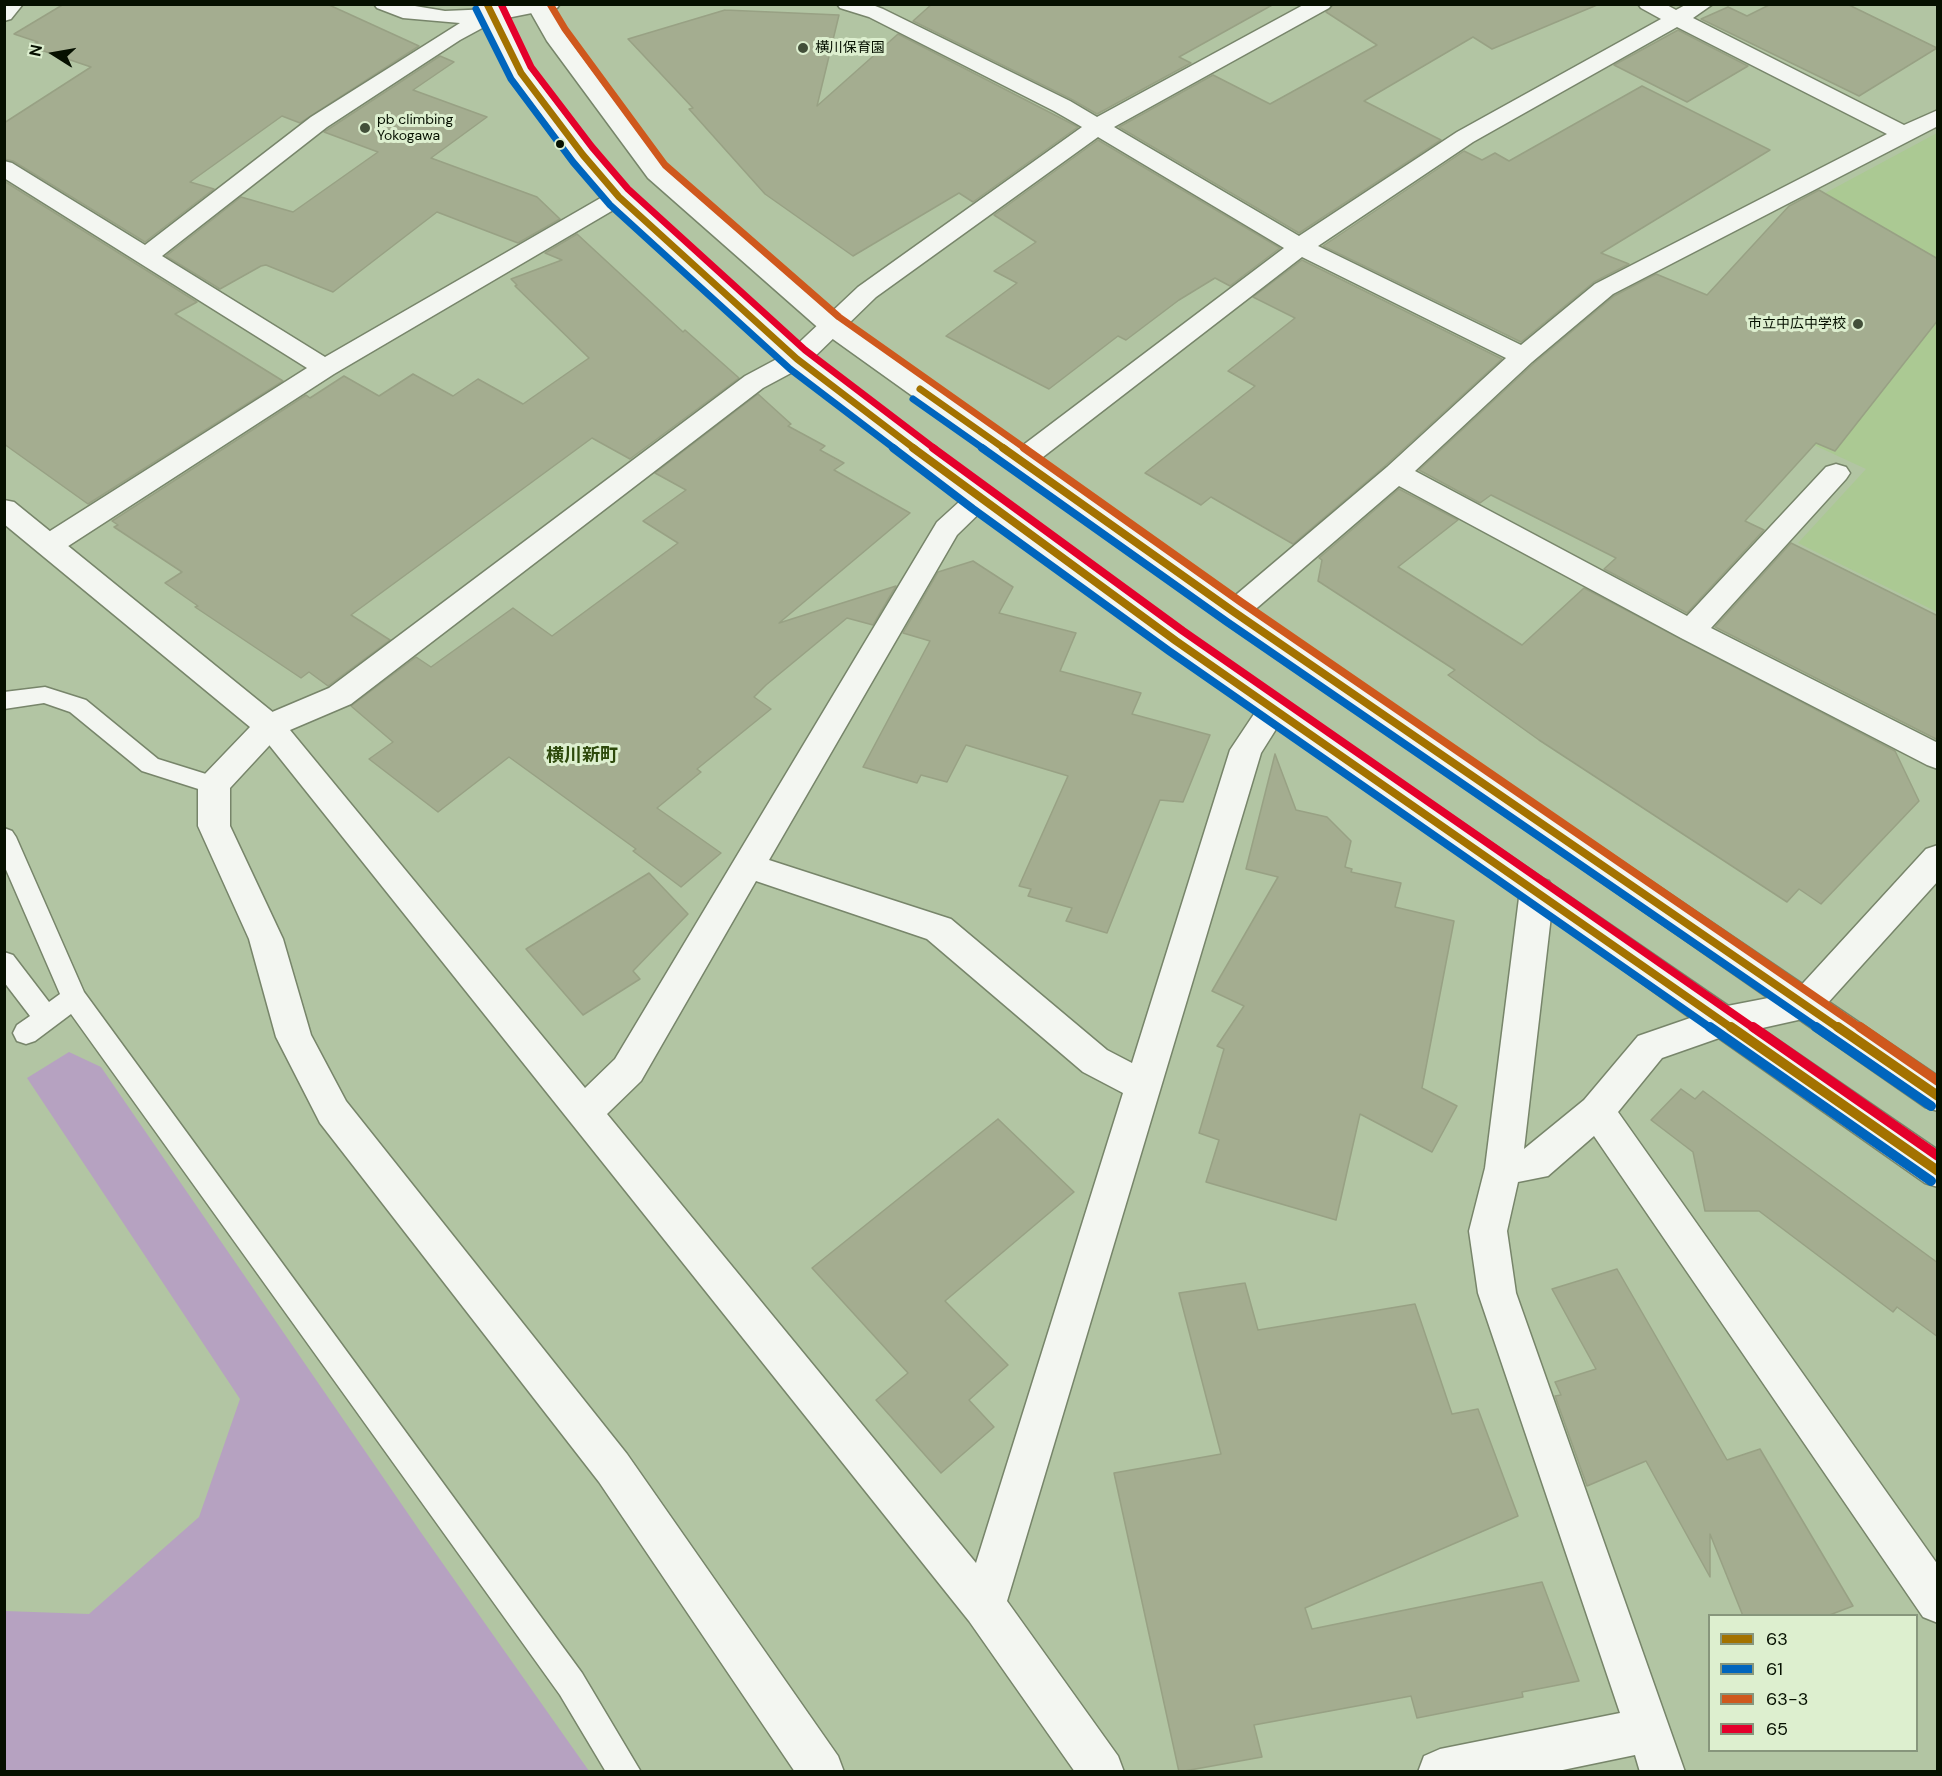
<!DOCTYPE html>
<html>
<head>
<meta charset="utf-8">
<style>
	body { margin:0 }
	#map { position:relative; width:1942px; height:1776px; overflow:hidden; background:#b2c5a3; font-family:"DM Sans",sans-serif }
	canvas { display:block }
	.frame { position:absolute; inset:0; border:6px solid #061000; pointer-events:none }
	.legend { position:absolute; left:1708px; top:1614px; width:210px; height:138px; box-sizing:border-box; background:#ddefcf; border:2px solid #87967c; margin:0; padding:8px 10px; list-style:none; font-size:18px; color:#061000 }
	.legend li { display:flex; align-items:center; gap:12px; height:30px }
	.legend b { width:30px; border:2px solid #87967c }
	.north { position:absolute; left:24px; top:24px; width:60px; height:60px; -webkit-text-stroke:4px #ddefcf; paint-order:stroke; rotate:281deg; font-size:16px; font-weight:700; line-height:24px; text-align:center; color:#061000 }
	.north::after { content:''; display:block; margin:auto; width:21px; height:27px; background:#061000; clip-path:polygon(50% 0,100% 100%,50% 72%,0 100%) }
</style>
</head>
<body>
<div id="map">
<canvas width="1942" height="1776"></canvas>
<div class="frame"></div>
<ul class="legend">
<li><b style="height:8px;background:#a37200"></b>63</li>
<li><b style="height:8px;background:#0065bd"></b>61</li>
<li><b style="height:8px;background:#cf581d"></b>63-3</li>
<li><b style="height:8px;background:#e4002b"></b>65</li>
</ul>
<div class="north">N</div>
</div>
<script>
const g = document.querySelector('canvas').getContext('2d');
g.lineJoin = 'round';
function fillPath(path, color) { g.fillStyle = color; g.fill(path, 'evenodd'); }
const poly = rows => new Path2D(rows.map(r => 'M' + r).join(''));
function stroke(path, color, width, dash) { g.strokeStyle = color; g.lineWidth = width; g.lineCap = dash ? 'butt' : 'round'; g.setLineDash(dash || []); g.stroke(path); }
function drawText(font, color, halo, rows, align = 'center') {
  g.font = font + ' "DM Sans","Noto Sans JP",sans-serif'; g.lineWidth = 6; g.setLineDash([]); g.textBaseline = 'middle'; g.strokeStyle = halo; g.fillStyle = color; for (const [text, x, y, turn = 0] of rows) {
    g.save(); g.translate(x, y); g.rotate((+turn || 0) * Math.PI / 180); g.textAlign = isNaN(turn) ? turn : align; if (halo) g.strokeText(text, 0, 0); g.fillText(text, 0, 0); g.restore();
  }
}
fillPath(poly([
	[1937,133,1937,612,1798,543,1866,469,1714,399,1842,249,1775,220]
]), '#abc993');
fillPath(poly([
	[69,1052,101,1067,422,1534,589,1771,5,1771,5,1611,89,1614,199,1517,240,1399,27,1078]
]), '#b6a2c1');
const building = poly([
	[64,4,327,4,419,46,300,123,282,116,190,182,214,189,145,242,13,161,4,159,4,123,91,67,29,46,38,42,14,34,64,4],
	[932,4,1274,4,1179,57,1191,63,1097,114,1071,99,913,21,932,4],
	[1334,4,1597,4,1597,5,1492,49,1473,37,1364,101,1441,140,1299,233,1119,127,1213,75,1270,104,1377,45,1326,12,1334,4],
	[1771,4,1847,4,1937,48,1859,96,1701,19,1728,7,1747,16,1771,4],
	[725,10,839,15,817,106,898,34,1078,127,973,202,959,193,853,256,765,194,689,109,693,108,628,39,725,10],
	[1678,30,1748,66,1687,102,1614,65,1678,30],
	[440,56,454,62,413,90,487,117,431,158,537,197,560,219,518,243,437,212,333,292,266,265,261,266,220,289,166,256,241,197,293,212,378,152,324,132,440,56],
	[1642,86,1770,150,1601,253,1629,264,1594,282,1521,342,1323,246,1464,151,1482,160,1495,153,1509,161,1642,86],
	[1098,140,1280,248,1230,286,1215,278,1179,300,1126,340,1118,336,1049,389,946,336,1017,283,994,271,1036,242,994,215,1098,140],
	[4,181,197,302,175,314,283,381,88,504,4,444,4,181],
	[1819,190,1938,259,1938,320,1835,451,1816,443,1745,521,1764,530,1687,613,1604,569,1616,558,1491,495,1480,503,1419,470,1533,364,1614,296,1656,274,1707,295,1789,206,1819,190],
	[577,234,683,332,685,330,739,378,630,459,592,438,351,615,390,640,328,686,309,672,301,678,195,607,198,606,165,583,182,572,114,527,118,525,112,521,306,395,310,398,344,376,379,396,413,374,453,396,478,379,523,404,589,358,515,286,517,285,511,279,562,260,545,253,577,234],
	[1302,260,1502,359,1386,465,1293,544,1211,497,1201,505,1145,473,1255,386,1228,371,1295,318,1253,297,1302,260],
	[758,394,791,424,788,426,825,446,820,450,844,463,834,470,910,513,779,623,896,586,873,625,847,618,766,685,754,697,771,709,697,769,701,772,657,808,721,853,681,887,633,851,636,849,509,757,438,812,369,759,393,742,351,706,416,657,431,667,513,608,552,636,678,543,643,521,686,490,655,473,758,394],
	[1399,489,1458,520,1398,567,1522,645,1584,588,1895,751,1919,801,1821,904,1799,889,1787,902,1539,740,1448,675,1455,670,1318,581,1322,560,1319,558,1399,489],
	[1791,543,1938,616,1938,740,1715,627,1791,543],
	[973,561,1013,587,999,613,1076,633,1060,671,1141,693,1132,714,1210,735,1183,802,1160,800,1107,933,1066,921,1072,908,1028,896,1031,889,1019,886,1068,776,966,745,947,782,921,775,917,783,863,767,930,641,903,633,938,572,973,561],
	[1275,754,1296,810,1327,817,1351,841,1345,867,1352,869,1351,872,1401,883,1395,907,1454,921,1422,1088,1457,1106,1432,1152,1360,1114,1336,1220,1206,1182,1219,1140,1199,1133,1224,1049,1217,1046,1244,1006,1212,991,1278,877,1246,869,1275,754],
	[649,873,688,914,633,971,640,979,583,1015,526,949,649,873],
	[1681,1089,1695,1099,1703,1091,1938,1263,1938,1337,1897,1307,1893,1312,1759,1211,1705,1211,1693,1152,1651,1120,1681,1089],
	[998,1119,1074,1192,945,1301,1008,1365,969,1400,994,1427,941,1473,876,1400,908,1373,812,1268,998,1119],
	[1617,1269,1727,1460,1760,1449,1853,1606,1827,1616,1743,1616,1710,1534,1710,1577,1646,1461,1587,1486,1555,1396,1561,1395,1555,1382,1596,1369,1552,1289,1617,1269],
	[1245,1283,1258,1330,1415,1304,1452,1414,1478,1409,1518,1516,1305,1608,1312,1629,1542,1582,1579,1681,1522,1692,1523,1697,1417,1718,1411,1696,1254,1725,1262,1757,1179,1772,1114,1473,1221,1454,1179,1293,1245,1283]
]);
fillPath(building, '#a4ad90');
stroke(building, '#98a184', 1.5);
const lane = poly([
	[45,687,86,700,158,759,222,779,225,785,222,791,214,794,142,771,70,712,44,703,4,709,4,692,45,687],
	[4,828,12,831,16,837,84,992,582,1673,641,1772,606,1772,560,1695,71,1014,35,1041,26,1044,17,1041,13,1033,17,1025,30,1016,4,982,4,952,13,955,49,1002,60,994,4,865,4,828]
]);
const street = poly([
	[4,4,23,4,11,19,4,21,4,4],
	[374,4,403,4,445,11,491,9,513,4,560,4,557,8,497,20,460,40,327,127,162,256,325,357,611,192,619,190,627,192,631,197,627,202,334,374,59,552,49,555,39,552,35,545,39,538,307,368,4,178,4,161,12,163,145,245,311,117,460,23,403,18,377,8,374,4],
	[837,4,870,4,883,9,1070,101,1097,117,1305,4,1332,4,1329,8,1114,127,1299,236,1457,132,1661,19,1641,8,1638,4,1665,4,1676,10,1687,4,1713,4,1693,18,1904,125,1938,110,1938,126,1613,294,1532,362,1415,471,1687,616,1826,467,1836,464,1846,467,1850,473,1846,479,1711,628,1938,743,1938,769,1927,765,1681,638,1399,486,1244,619,1234,622,1224,619,1219,612,1224,605,1387,467,1506,358,1302,257,1030,467,1020,470,1010,467,1006,461,1010,455,1284,248,1098,137,876,297,806,365,763,388,351,704,290,730,585,1088,615,1059,937,522,970,492,980,490,990,492,994,499,957,535,769,860,951,919,1107,1050,1132,1063,1230,750,1262,702,1273,699,1284,702,1288,710,1261,753,1007,1601,1118,1756,1124,1772,1075,1772,969,1621,254,726,258,718,329,688,745,376,788,353,858,287,1082,127,1054,111,869,17,840,8,837,4],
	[1677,27,1887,134,1595,284,1521,345,1318,246,1473,142,1677,27],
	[756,881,927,939,1083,1072,1123,1093,976,1563,607,1114,641,1081,756,881],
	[1938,845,1938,881,1816,1016,1722,1037,1662,1058,1618,1112,1938,1565,1938,1623,1923,1617,1594,1136,1548,1176,1518,1182,1507,1231,1516,1293,1685,1772,1640,1772,1635,1755,1553,1772,1418,1772,1424,1756,1440,1749,1620,1713,1478,1293,1469,1231,1485,1168,1520,890,1525,881,1537,877,1549,881,1554,890,1524,1149,1584,1100,1638,1036,1722,1007,1794,993,1926,849,1938,845]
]);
const secondary = poly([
	[477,4,498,4,531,72,591,150,627,192,806,353,990,492,1186,633,1938,1150,1938,1187,1925,1183,1710,1032,1525,899,1166,649,970,506,788,365,611,202,575,160,510,73,477,4],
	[526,4,547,4,565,34,664,168,841,320,1244,605,1938,1076,1938,1111,1925,1107,1224,619,823,332,648,178,547,41,526,4],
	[4,500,14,502,280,718,284,726,280,734,230,788,230,826,283,939,311,1035,346,1101,627,1454,838,1756,844,1772,795,1772,599,1482,320,1123,276,1037,249,939,198,826,198,785,203,776,250,727,4,524,4,500]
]);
stroke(lane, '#77856a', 3);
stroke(street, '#77856a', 3);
stroke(secondary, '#77856a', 3);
fillPath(lane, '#f3f6f1');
fillPath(street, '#f3f6f1');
fillPath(secondary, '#f3f6f1');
stroke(poly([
	[487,4,521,73,583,155,619,197,797,359,915,449],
	[920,389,1005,449]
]), '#a37200', 7);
stroke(poly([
	[913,448,1176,641,1733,1029],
	[1003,448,1234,612,1840,1029]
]), '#a37200', 8);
stroke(poly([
	[1731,1027,1938,1171],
	[1838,1027,1938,1096]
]), '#a37200', 10);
stroke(poly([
	[476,9,511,79,573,162,610,205,790,369,895,449],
	[913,399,984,449]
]), '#0065bd', 7);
stroke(poly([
	[893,448,973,509,1169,651,1712,1029],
	[982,448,1227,622,1819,1029]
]), '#0065bd', 8);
stroke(poly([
	[1710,1027,1931,1181],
	[1816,1027,1931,1106]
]), '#0065bd', 10);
stroke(poly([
	[550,4,565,29,665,165,839,317,1026,449]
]), '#cf581d', 7);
stroke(poly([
	[1024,448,1241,602,1862,1029]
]), '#cf581d', 8);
stroke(poly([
	[1860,1027,1938,1081]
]), '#cf581d', 10);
stroke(poly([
	[501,4,531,67,592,147,628,189,805,350,935,449]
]), '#e4002b', 7);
stroke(poly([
	[933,448,1183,631,1755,1029]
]), '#e4002b', 8);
stroke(poly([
	[1753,1027,1938,1156]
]), '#e4002b', 10);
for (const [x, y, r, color] of [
	[803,48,6,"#424f39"],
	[365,128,6,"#424f39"],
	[560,144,5,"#061000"],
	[1858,324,6,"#424f39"]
]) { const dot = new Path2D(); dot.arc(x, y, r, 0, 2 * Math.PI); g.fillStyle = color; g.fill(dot); stroke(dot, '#ddefcf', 2); }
drawText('14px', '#061000', '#ddefcf', [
	["横川保育園",815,48],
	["pb climbing",377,120],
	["Yokogawa",377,136],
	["市立中広中学校",1846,324,"right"]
], 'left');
drawText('bold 18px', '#2d490b', '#ddefcf', [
	["横川新町",582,756]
]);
</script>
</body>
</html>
